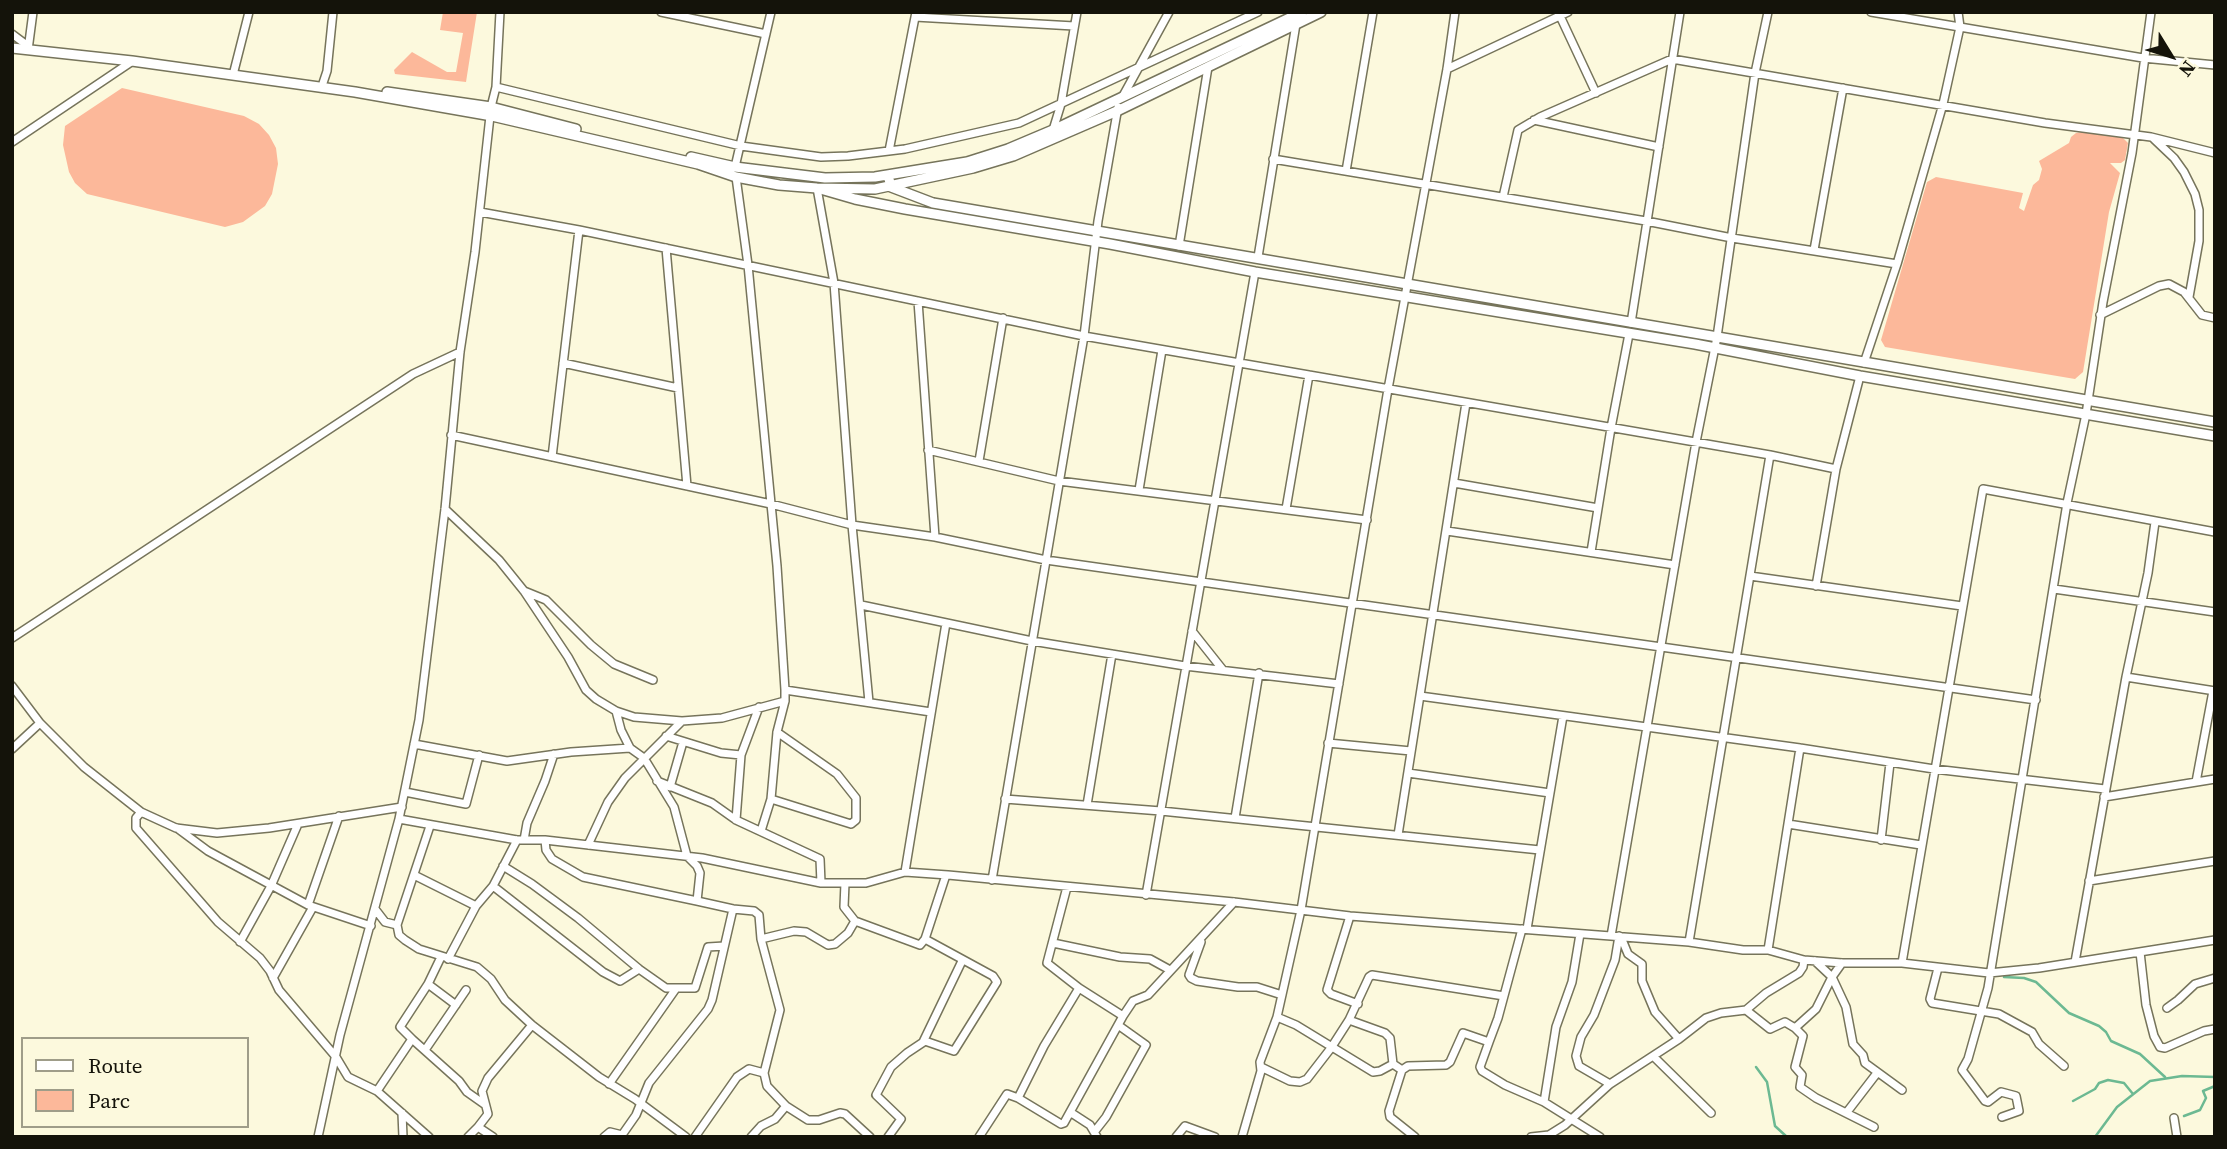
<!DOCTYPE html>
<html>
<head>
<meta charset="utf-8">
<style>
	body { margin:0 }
	#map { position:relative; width:2227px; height:1149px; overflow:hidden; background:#fcf9dd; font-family:"Source Serif 4",serif }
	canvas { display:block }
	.frame { position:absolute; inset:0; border:14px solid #14130a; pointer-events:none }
	.legend { position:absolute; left:21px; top:1037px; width:228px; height:91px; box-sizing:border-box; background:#fcf9dd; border:2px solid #9f9d89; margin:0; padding:9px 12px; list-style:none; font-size:21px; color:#14130a }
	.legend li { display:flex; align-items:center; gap:14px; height:35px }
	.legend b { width:35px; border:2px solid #9f9d89 }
	.north { position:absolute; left:2136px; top:21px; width:70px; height:70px; -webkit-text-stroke:5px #fcf9dd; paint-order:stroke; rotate:128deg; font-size:19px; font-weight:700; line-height:28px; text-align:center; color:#14130a }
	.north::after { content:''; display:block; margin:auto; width:24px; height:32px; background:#14130a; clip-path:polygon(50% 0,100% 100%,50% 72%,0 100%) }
</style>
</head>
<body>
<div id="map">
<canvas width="2227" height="1149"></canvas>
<div class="frame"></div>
<ul class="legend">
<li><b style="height:9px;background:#fff"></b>Route</li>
<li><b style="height:19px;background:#fcb89a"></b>Parc</li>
</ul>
<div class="north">N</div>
</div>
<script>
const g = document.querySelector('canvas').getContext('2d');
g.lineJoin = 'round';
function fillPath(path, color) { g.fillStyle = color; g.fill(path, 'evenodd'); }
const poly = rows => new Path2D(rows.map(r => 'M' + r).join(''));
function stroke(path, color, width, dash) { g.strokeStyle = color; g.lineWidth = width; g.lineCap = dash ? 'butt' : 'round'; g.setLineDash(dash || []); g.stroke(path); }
fillPath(poly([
	[443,12,477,12,466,82,395,74,394,70,412,52,447,72,456,72,463,33,440,30],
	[122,88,244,116,259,124,269,135,276,148,278,164,272,194,265,206,243,222,225,227,87,194,75,183,69,172,63,145,65,126],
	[2089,131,2120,135,2128,143,2125,160,2121,163,2110,163,2120,173,2109,212,2083,372,2075,379,1885,347,1881,340,1927,182,1936,177,2023,193,2019,208,2024,211,2033,185,2039,180,2042,169,2039,161,2069,143,2071,137,2076,133]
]), '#fcb89a');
stroke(poly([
	[2004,977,2024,978,2036,982,2069,1013,2099,1026,2106,1032,2111,1041,2140,1054,2165,1077],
	[1756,1067,1767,1082,1775,1126,1787,1137],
	[2073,1101,2095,1089,2099,1083,2108,1080,2124,1083,2133,1094],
	[2184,1116,2200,1110,2206,1098,2203,1091,2215,1086],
	[2095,1137,2117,1107,2150,1081,2182,1076,2215,1077]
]), '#6cb992', 2.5);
const minor = poly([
	[661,12,766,34],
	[1871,12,2143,58,2215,65],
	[1560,16,1596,93],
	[915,17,1074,26],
	[12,34,28,46],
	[28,50,33,12],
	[1447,69,1568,12],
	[233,75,249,12],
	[323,83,327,71,333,12],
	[496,87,741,146,821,157,848,156,905,149,1019,123,1258,12],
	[1123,96,1169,12],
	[1534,120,1659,147],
	[1053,130,1061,104,1077,12],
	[2154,139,2174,158,2184,172,2195,194,2199,210,2199,241,2189,297],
	[12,142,131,62],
	[889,151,916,12],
	[1273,159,1646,221,1732,238,1897,264],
	[735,167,771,12],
	[1346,171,1373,12],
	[736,177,748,265,777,566,785,690,785,701,777,732,771,799,761,831],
	[817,188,834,283,852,525,869,702],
	[1503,197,1518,130,1540,117,1672,59,2045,123,2151,137,2215,153],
	[480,212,579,230,1084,336,1770,455,1836,469],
	[1179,246,1208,67],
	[666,248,687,486],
	[1814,250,1843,88],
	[1258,257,1296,24],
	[918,301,935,537],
	[2100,315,2159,286,2169,284,2184,292,2202,315,2215,318],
	[1631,323,1680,12],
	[563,363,678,388],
	[1864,363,1897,264,1943,104,1960,27,1958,12],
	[451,435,771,504,852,525,935,537,1046,560,2036,700],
	[928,450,1059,481,1367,520],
	[552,457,579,230],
	[979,461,1003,318],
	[1454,483,1598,508],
	[1139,490,1162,350],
	[445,509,499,560,524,591,568,657,586,690,596,699,616,711,634,717,682,721],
	[1286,509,1309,375],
	[1447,531,1675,565],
	[1591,552,1611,428,1629,334],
	[1750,576,1962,606],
	[1816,586,1836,469,1860,376],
	[2054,589,2215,612],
	[524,591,546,600,591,645,614,664,653,680],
	[861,605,1032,641,1185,666,1339,684],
	[1192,631,1223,670],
	[12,638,413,374,460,352],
	[2126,677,2215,691],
	[12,686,40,723,84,767,141,812,176,828,217,833,269,828,402,807],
	[785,690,931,712],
	[1420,696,1800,748,1934,769,2105,789],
	[616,711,621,730,630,748,644,758,674,807,687,856,697,866,700,873,697,901,733,909,754,911,759,915,761,939,780,1010,764,1073,767,1086,786,1106,808,1120,819,1120,840,1113,845,1114,870,1137],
	[666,736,721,753,741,755],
	[1328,743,1411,751],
	[414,744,507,761,571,752,630,748],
	[12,749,40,723],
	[1408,773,1550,793],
	[657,781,712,803,736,820,820,859,821,883],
	[2196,782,2213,691],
	[670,787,683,742],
	[405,792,466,804,479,755],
	[2104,797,2215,779],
	[771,799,851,824,856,820,856,798,837,774,777,732],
	[1005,799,1161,811,1540,850],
	[1087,805,1112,654],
	[141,812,136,818,136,828,218,922,260,958,270,971,279,990,336,1057,348,1077,377,1091,429,1137],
	[1235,818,1259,673],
	[399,819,517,840,545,840,702,858,821,883,866,883,905,872,948,875,1234,902,1350,916,1689,942,1743,950,1768,950,1804,960,1842,963,1902,963,1989,973,2039,968,2215,940],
	[736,820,741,755,759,707],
	[1788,824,1921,845],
	[177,828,208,851,308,905,371,926],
	[1398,835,1466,403],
	[524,840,527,823,545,781,554,754],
	[545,840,546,850,552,859,583,877,697,901],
	[1881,840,1890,763],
	[588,845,608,802,625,778,682,721,722,718,785,701],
	[503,866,532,884,578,918,639,969,666,988,695,988,708,947,724,946],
	[905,872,946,623],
	[414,875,476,906],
	[992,880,1084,336,1098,221,1118,107],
	[2089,881,2215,861],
	[845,883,844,907,855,921,920,945,925,939,946,875],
	[493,886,603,972,620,981,639,969],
	[1067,887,1047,963,1079,988],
	[1146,895,1255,272],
	[308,905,339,816],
	[375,909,385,922,397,925,399,935,405,940,419,949,477,967,491,979,505,1000,532,1025,599,1077,635,1099,686,1137],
	[1350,916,1327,990,1331,994,1358,1004],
	[397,925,430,826],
	[1527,929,1563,716],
	[1580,934,1572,982,1556,1027,1544,1102,1600,1137],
	[1611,936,1696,442,1717,337,1755,73,1768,12],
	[1621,937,1628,954,1642,964,1642,981,1655,1012,1679,1039],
	[761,939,794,931,806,932,828,945,835,944,848,933,855,921],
	[240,942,271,886,298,824],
	[1201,942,1189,975,1191,978,1197,981,1238,987,1257,987,1282,995],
	[1689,942,1770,455],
	[1053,943,1120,957,1150,959,1170,970],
	[1768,950,1800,748],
	[2140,952,2146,1005,2154,1036,2160,1047,2165,1048,2204,1031,2215,1029],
	[441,957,428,984,456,1005],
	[448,959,476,906,493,886,517,840],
	[1815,961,1832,977,1846,1007,1853,1044,1863,1055,1865,1063,1902,1090],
	[2075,962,2126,677,2148,573,2155,522],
	[1842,963,1832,977,1816,1009,1795,1028,1803,1036,1795,1067,1802,1075,1800,1087,1816,1098,1874,1127],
	[1902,963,1983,489,2215,532],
	[1938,968,1930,999,1932,1003,1999,1014,2032,1032,2039,1044,2064,1066],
	[273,978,313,907],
	[2167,1008,2178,1000,2195,984,2215,978],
	[1746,1010,1770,1029,1785,1022,1795,1028],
	[1277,1017,1296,1025,1373,1072,1380,1071,1393,1064,1402,1070],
	[1349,1020,1385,1033,1390,1038,1393,1064],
	[412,1039,400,1027,428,984],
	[923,1042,962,961],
	[1489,1042,1480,1067,1482,1071,1505,1085,1544,1102],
	[425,1050,466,990],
	[1653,1056,1711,1113],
	[1261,1067,1290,1081,1300,1082,1307,1079,1331,1048,1349,1020,1369,977,1372,975,1504,996],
	[609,1084,675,990],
	[1610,1084,1579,1066,1576,1056,1581,1037,1594,1015,1615,960,1619,936],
	[377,1091,412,1039,459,1081,467,1092,484,1104],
	[1018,1098,1061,1124,1064,1123,1123,1016],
	[1070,1112,1090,1125,1097,1137],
	[1847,1112,1877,1073],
	[402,1113,403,1137],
	[2002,1117,2019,1111,2016,1096,2001,1092,1988,1102,1985,1101,1962,1070,1968,1059,1988,988,2067,503,2086,414,2103,302,2132,153,2151,12],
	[2174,1118,2177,1137],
	[478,1127,488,1114,482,1091,488,1078,532,1025],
	[1095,1131,1106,1117,1146,1045,1118,1025],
	[318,1137,340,1035,399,819,419,720,445,509,460,352,475,252,491,107,496,87,500,12],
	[468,1137,478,1127,493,1137],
	[604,1137,610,1132,622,1135,636,1115,649,1083,708,1009,712,1000,733,909],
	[695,1137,737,1077,749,1069,764,1073],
	[751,1137,761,1126,775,1119,786,1106],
	[888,1137,901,1119,876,1095,891,1067,907,1053,925,1041,954,1051,997,982,993,976,925,939],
	[979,1137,1007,1094,1018,1098,1044,1046,1079,988,1123,1016,1133,1001,1148,995,1234,902],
	[1176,1137,1185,1126,1215,1137],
	[1242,1137,1261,1071,1260,1062,1277,1017,1301,910,1388,389,1447,69,1455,12],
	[1415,1137,1390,1117,1389,1111,1402,1070,1408,1066,1446,1065,1450,1062,1463,1033,1489,1042,1498,1018,1522,929],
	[1531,1137,1549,1135,1565,1125,1610,1084,1679,1039,1706,1018,1721,1013,1746,1010,1766,993,1799,973,1803,967,1804,960]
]);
const tertiary = poly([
	[12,48,132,61,355,92,492,116,698,164,736,177,779,185,817,188,875,189,973,168,1013,156,1117,111,1321,12],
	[387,92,491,107,576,129],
	[691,157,735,167,825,178,875,177,967,162,1008,149,1053,130,1302,12],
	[888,175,891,187,933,203,2215,422],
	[817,188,855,199,905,209,1110,244,1255,272,1695,344,1860,376,2215,436]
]);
stroke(minor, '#76745b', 10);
stroke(tertiary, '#76745b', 12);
stroke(minor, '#fff', 7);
stroke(tertiary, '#fff', 9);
</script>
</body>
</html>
